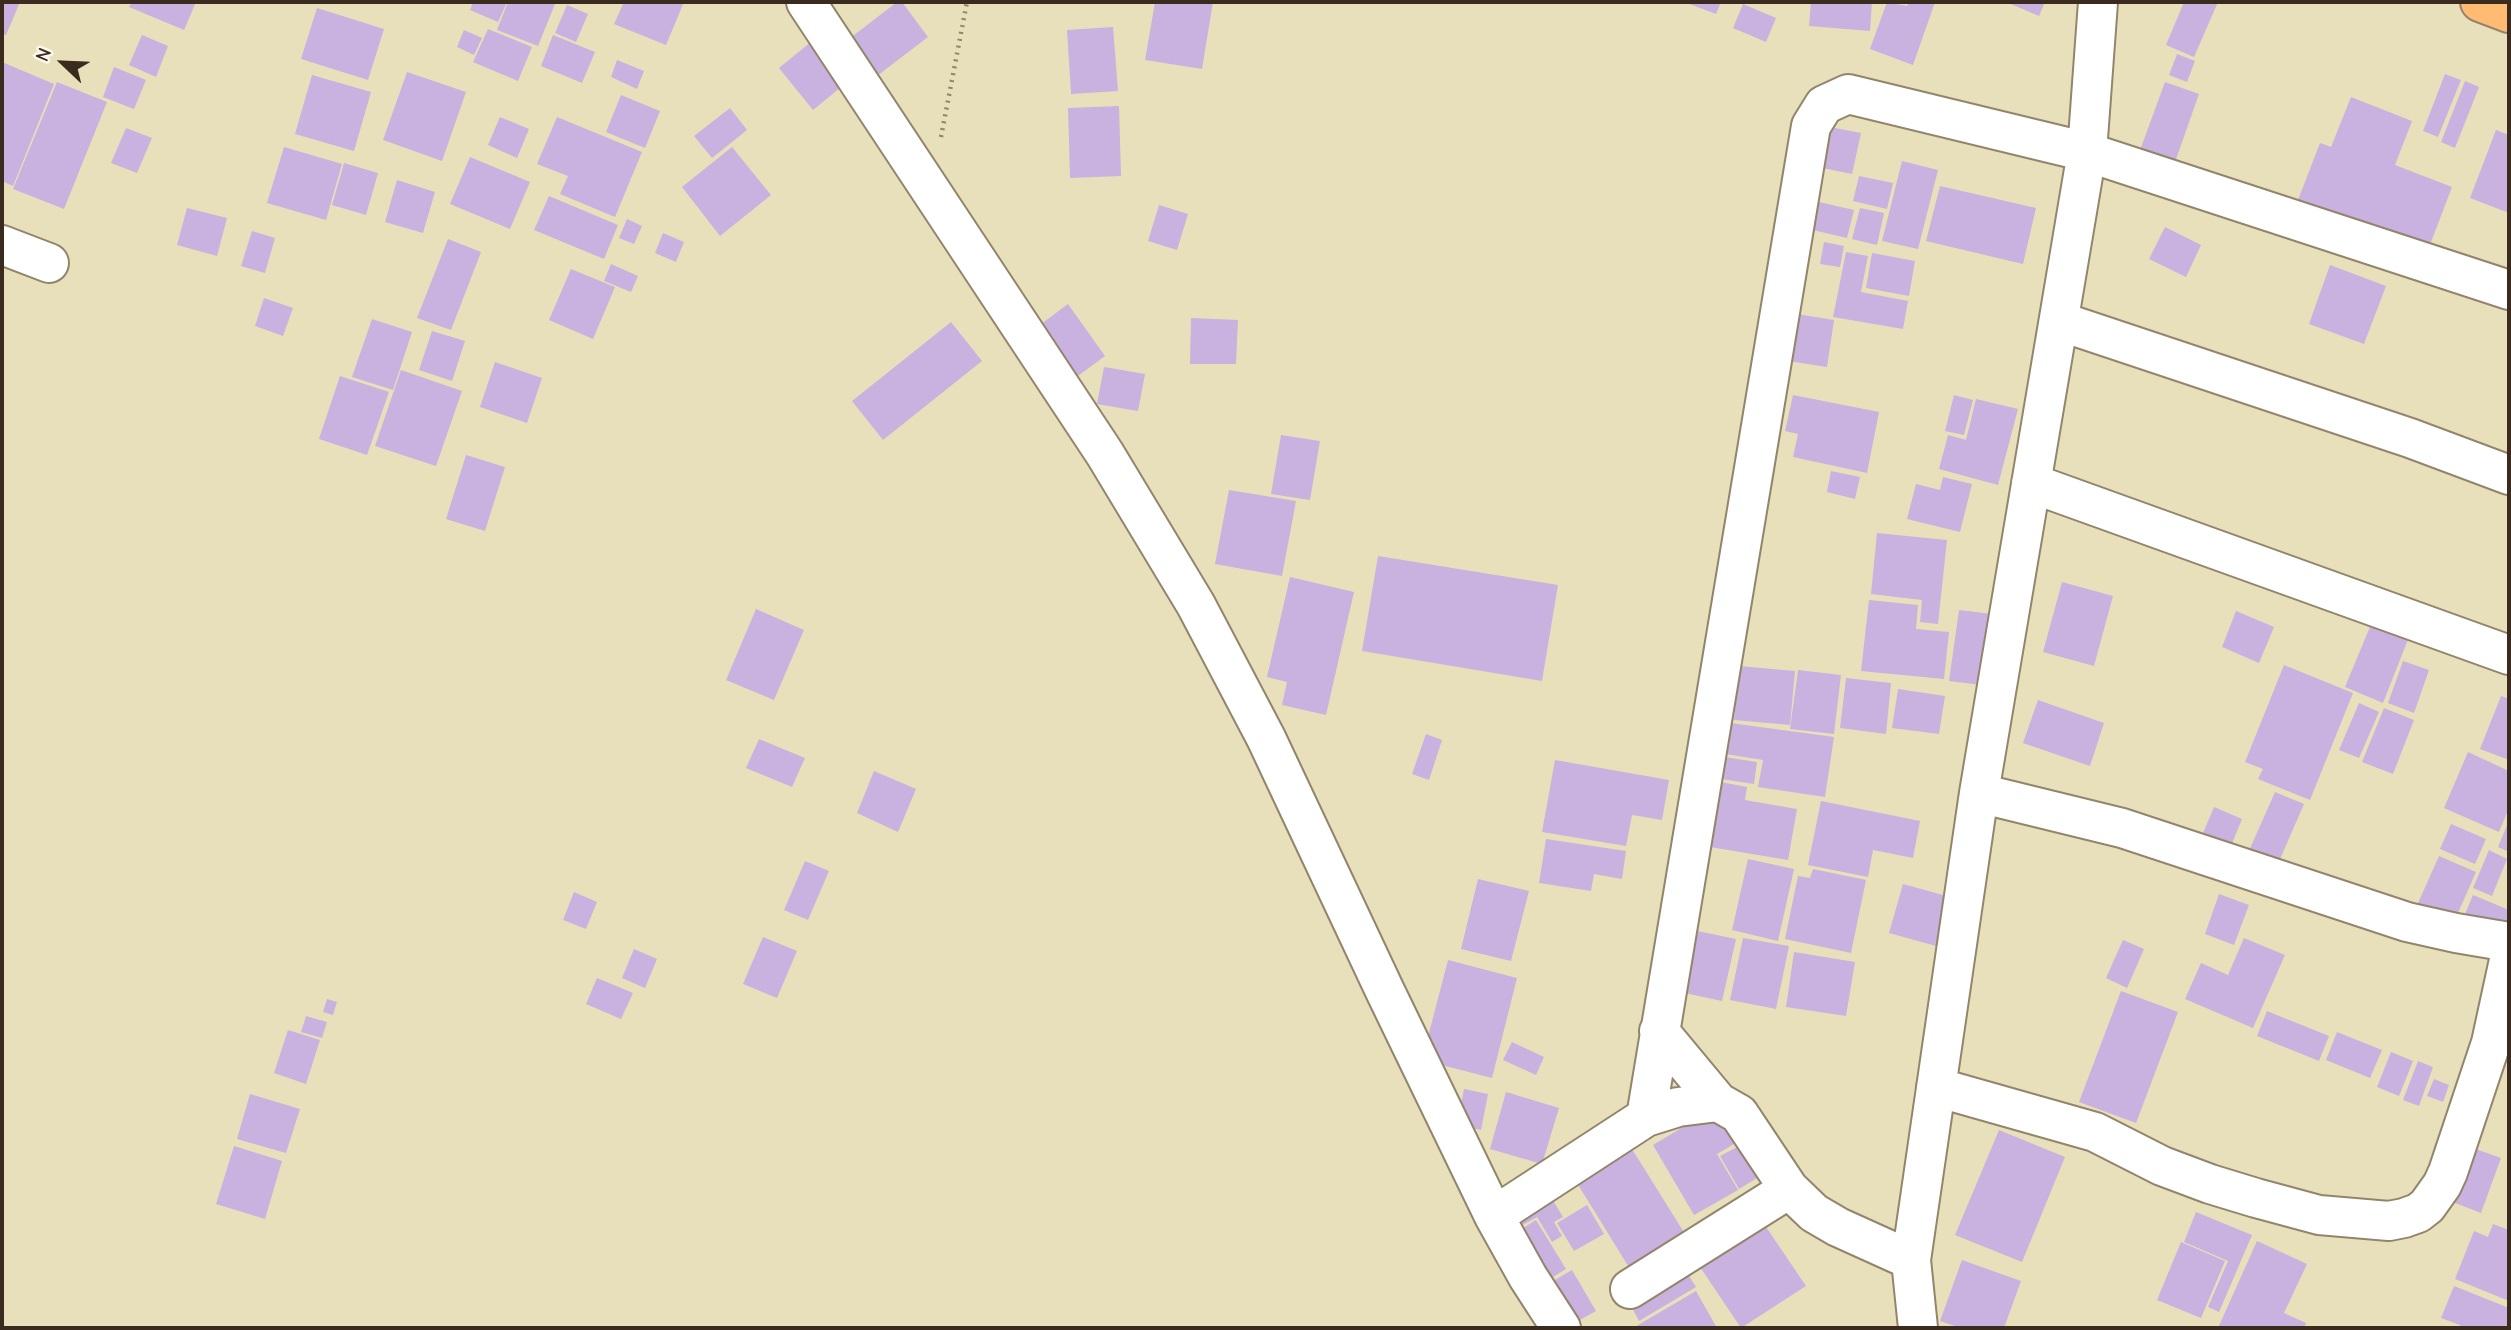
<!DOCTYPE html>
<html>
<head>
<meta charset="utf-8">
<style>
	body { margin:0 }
	#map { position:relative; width:2511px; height:1330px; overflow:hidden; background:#e8e0bb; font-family:"Comic Neue",sans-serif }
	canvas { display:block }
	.frame { position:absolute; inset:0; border:4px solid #3b2a1e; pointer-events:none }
	.north { position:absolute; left:28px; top:28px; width:70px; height:70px; -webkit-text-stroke:5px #fbf7ec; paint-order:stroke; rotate:293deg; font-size:19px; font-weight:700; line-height:28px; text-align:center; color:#3b2a1e }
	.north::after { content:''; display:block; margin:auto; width:24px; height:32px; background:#3b2a1e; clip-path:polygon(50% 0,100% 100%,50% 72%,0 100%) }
</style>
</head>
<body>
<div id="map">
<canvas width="2511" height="1330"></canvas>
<div class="frame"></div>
<div class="north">N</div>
</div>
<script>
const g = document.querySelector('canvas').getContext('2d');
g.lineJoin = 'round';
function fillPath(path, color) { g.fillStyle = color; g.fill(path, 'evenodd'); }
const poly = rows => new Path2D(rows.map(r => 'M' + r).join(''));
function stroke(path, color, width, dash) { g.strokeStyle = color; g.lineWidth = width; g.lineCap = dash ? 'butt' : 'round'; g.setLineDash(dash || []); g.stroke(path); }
fillPath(poly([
	[2,2,20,2,6,35,2,34],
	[132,2,196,2,184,30,129,7],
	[473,2,507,2,498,22,470,10],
	[508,2,548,2,555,4,538,46,497,30],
	[624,2,684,2,666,45,614,24],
	[897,2,902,2,928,37,873,79,845,42],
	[1155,2,1213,2,1202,69,1145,60],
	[1684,2,1721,2,1716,14],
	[1811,2,1872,2,1870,31,1809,26],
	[1887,2,1907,6,1909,2,1935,2,1913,65,1870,49],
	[2006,2,2045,2,2039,16],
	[2184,2,2218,2,2194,57,2166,45],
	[1743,4,1776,18,1766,42,1733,28],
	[567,5,588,14,576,42,555,33],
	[317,8,384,29,368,80,301,59],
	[1113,27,1118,91,1071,94,1067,30],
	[488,29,532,47,518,81,473,62],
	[464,30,482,38,474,55,457,47],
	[142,35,168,46,156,77,129,65],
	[553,35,595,52,582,83,541,66],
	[817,37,851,79,813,110,779,68],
	[2177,54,2195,61,2187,82,2169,75],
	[617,60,644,71,637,89,611,77],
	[2,62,54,84,13,186,2,181],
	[114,67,146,80,134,109,103,97],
	[407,72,466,92,442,161,383,140],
	[2445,74,2461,80,2438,137,2423,131],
	[312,75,371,92,354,151,295,134],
	[2465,81,2479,87,2455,148,2441,142],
	[57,82,107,102,64,209,13,189],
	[2165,82,2199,94,2174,165,2139,153],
	[621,95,660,111,645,148,606,132],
	[2351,97,2412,121,2395,165,2452,187,2428,250,2298,200,2320,143,2331,147],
	[1119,106,1121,176,1070,178,1068,108],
	[730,108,747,130,712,158,694,136],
	[500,117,529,129,517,158,488,145],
	[557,117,642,152,615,217,560,194,568,176,537,164],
	[1830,127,1861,133,1852,174,1822,168],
	[126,128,152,138,137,173,111,163],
	[2496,130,2509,135,2509,213,2470,198],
	[284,147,342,164,326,220,267,203],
	[732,147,771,195,720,236,682,187],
	[470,157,530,182,510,229,450,204],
	[1902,161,1938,170,1918,249,1882,241],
	[344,163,378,173,366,215,332,205],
	[1859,176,1893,183,1887,209,1853,201],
	[397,180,435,192,423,233,385,222],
	[1940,186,2036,208,2023,264,1926,241],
	[549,196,618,225,604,259,534,230],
	[1819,202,1854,210,1847,238,1813,230],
	[1159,205,1188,214,1177,250,1148,241],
	[187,208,227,218,217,256,177,245],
	[1860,208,1884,213,1877,245,1852,239],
	[627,219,642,226,634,244,619,238],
	[2165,227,2201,245,2186,277,2149,259],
	[252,231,275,238,265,273,241,266],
	[663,233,684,242,676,262,655,253],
	[448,239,481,252,451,330,417,318],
	[1824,242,1844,246,1840,267,1820,264],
	[1846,252,1868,256,1861,292,1908,301,1903,329,1833,317],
	[1872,253,1915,261,1909,296,1866,288],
	[611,264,638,276,631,292,604,281],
	[2330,265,2386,286,2364,344,2309,324],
	[571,269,615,287,593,339,549,320],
	[264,298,293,308,283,336,255,326],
	[1068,304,1105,356,1071,381,1033,330],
	[1790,313,1834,320,1827,367,1782,360],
	[1191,318,1238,320,1236,364,1190,364],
	[372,319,412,332,393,390,352,377],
	[951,322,982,361,883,440,852,401],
	[432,331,465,341,452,381,419,370],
	[495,362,542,378,527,423,480,407],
	[1104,367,1145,374,1138,411,1097,404],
	[401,370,462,391,436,466,375,446],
	[340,376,389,392,367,455,319,439],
	[1793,395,1879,412,1867,473,1793,457,1798,434,1785,431],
	[1954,395,1973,400,1964,435,1945,431],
	[1976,399,2018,409,1998,485,1939,469,1948,435,1966,440],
	[1281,435,1320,441,1310,500,1271,494],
	[466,455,505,467,485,531,446,519],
	[1831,471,1860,477,1855,499,1827,492],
	[1943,477,1972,484,1960,532,1907,519,1916,484,1940,490],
	[1229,490,1296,501,1282,576,1215,564],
	[1877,533,1947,540,1938,624,1920,622,1922,600,1871,594],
	[1378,556,1558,585,1542,681,1362,651],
	[1290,577,1354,592,1326,715,1282,705,1287,682,1267,677],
	[2062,582,2113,596,2094,666,2043,652],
	[1869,600,1918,605,1916,629,1949,632,1944,679,1861,671],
	[756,609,804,630,774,700,726,680],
	[1959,610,2000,615,1990,686,1949,681],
	[2236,611,2274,627,2259,663,2222,647],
	[2372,622,2409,637,2383,703,2345,687],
	[2403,661,2429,670,2414,713,2388,703],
	[2284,665,2353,693,2310,800,2258,779,2263,769,2245,762],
	[1739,666,1795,671,1790,725,1734,720],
	[1798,670,1841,675,1834,734,1790,729],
	[1846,678,1891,683,1886,734,1840,728],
	[1898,689,1945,696,1939,734,1892,728],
	[2501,696,2509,699,2509,760,2480,749],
	[2038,700,2104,723,2090,766,2023,743],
	[2359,703,2379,712,2359,758,2339,750],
	[2384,708,2414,720,2393,774,2362,762],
	[1723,722,1834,737,1825,797,1758,787,1763,760,1719,753],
	[1426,734,1442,740,1429,780,1412,774],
	[759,739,805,758,792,787,746,768],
	[2468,752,2509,771,2509,808,2499,832,2444,808],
	[1718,756,1757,762,1754,784,1715,778],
	[1555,760,1669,780,1662,820,1632,815,1626,846,1542,832],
	[874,771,916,789,898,832,857,813],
	[1715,781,1747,787,1745,800,1797,809,1788,860,1704,846],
	[2275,792,2304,804,2277,866,2248,853],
	[1821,801,1920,821,1913,858,1873,850,1868,877,1808,865],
	[2214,807,2242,819,2229,851,2200,840],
	[2509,820,2509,852,2498,847],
	[2451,824,2486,839,2475,864,2440,849],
	[1546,839,1626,851,1622,879,1594,874,1591,891,1539,883],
	[2489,850,2507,859,2492,896,2473,888],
	[2439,856,2476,872,2451,929,2414,912],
	[1748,859,1794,869,1778,941,1732,930],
	[805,861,829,871,808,920,784,910],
	[1813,869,1866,880,1851,953,1785,939,1798,876,1810,878],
	[1478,879,1529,891,1511,961,1461,949],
	[1903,884,1950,897,1936,946,1889,933],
	[574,892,597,902,586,929,563,920],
	[2219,894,2249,905,2234,945,2205,934],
	[2473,895,2509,910,2509,916,2501,937,2462,921],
	[1688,929,1736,939,1722,1001,1675,991],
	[763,937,797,951,777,998,743,984],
	[1743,938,1789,946,1776,1009,1730,1000],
	[2244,938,2285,955,2253,1028,2185,999,2201,963,2228,975],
	[2123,940,2144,949,2127,988,2106,978],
	[634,949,657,959,645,988,622,978],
	[1794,952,1855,962,1846,1016,1786,1007],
	[1448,960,1517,978,1492,1078,1422,1060],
	[597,978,633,993,621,1019,586,1004],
	[2121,991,2178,1012,2136,1123,2079,1102],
	[327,999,337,1002,333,1015,323,1012],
	[2267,1011,2329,1036,2319,1061,2257,1036],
	[306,1016,327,1022,322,1038,301,1032],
	[288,1030,320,1040,306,1084,274,1073],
	[2337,1032,2382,1050,2370,1078,2326,1060],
	[1512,1042,1544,1057,1536,1075,1503,1060],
	[2391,1052,2413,1061,2399,1096,2377,1087],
	[2418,1061,2433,1067,2419,1106,2403,1100],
	[2434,1079,2449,1085,2443,1102,2427,1096],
	[1464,1089,1488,1094,1481,1130,1457,1125],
	[1506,1092,1559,1108,1542,1164,1490,1149],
	[250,1094,300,1109,286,1153,237,1139],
	[1720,1105,1741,1140,1717,1154,1738,1190,1694,1215,1653,1145],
	[1999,1130,2065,1157,2022,1262,1955,1235],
	[1743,1144,1762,1175,1739,1189,1720,1156],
	[234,1146,282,1161,265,1219,216,1204],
	[2470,1147,2501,1158,2481,1213,2450,1201],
	[1632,1149,1685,1234,1630,1269,1577,1183],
	[1545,1187,1563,1217,1554,1222,1562,1236,1552,1242,1537,1217,1512,1231],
	[1587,1205,1604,1234,1574,1251,1557,1223],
	[2196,1212,2252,1235,2219,1312,2208,1307,2228,1261,2184,1242],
	[1536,1220,1566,1269,1537,1287,1507,1238],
	[1764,1224,1806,1286,1741,1328,1700,1267],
	[2493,1224,2509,1230,2509,1301,2455,1279,2474,1231,2488,1237],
	[2257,1241,2307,1264,2284,1313,2306,1323,2304,1328,2218,1328],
	[2181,1242,2225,1261,2201,1318,2157,1300],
	[1962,1260,2021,1281,2004,1328,1961,1328,1940,1321],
	[1572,1270,1596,1311,1569,1326,1546,1285],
	[1686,1271,1696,1287,1639,1321,1630,1304],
	[2454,1286,2509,1308,2509,1328,2459,1328,2460,1325,2441,1318],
	[1696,1291,1717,1328,1633,1328]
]), '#c9b1e0');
const minor = poly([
	[806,2,1105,454,1196,605,1266,738,1385,991,1494,1216,1528,1277,1561,1328],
	[2,245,49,263],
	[2059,321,2410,438,2509,475],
	[2031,483,2509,655],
	[1979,793,2122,828,2407,922,2456,933,2509,942],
	[1659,1031,1718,1102],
	[1936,1087,2095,1132,2162,1166,2210,1184,2256,1198,2319,1215,2389,1221,2404,1218,2418,1213,2427,1206,2442,1185,2448,1172,2491,1043,2509,960],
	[1646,1117,1678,1107,1718,1102,1739,1114,1789,1189,1814,1213,1838,1227,1911,1260],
	[1494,1216,1646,1117,1811,126,1824,105,1848,94,2087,152,2509,290],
	[1630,1289,1789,1189],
	[1918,1328,1911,1260,1979,793,2087,152,2098,2]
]);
const highway = poly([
	[2480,2,2509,13]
]);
stroke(minor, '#92856c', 42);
stroke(highway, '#92856c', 42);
stroke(poly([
	[941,137,967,2]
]), '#92856c', 4.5, [2, 5]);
stroke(minor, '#fff', 38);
stroke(highway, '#febb71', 38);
</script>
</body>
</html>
